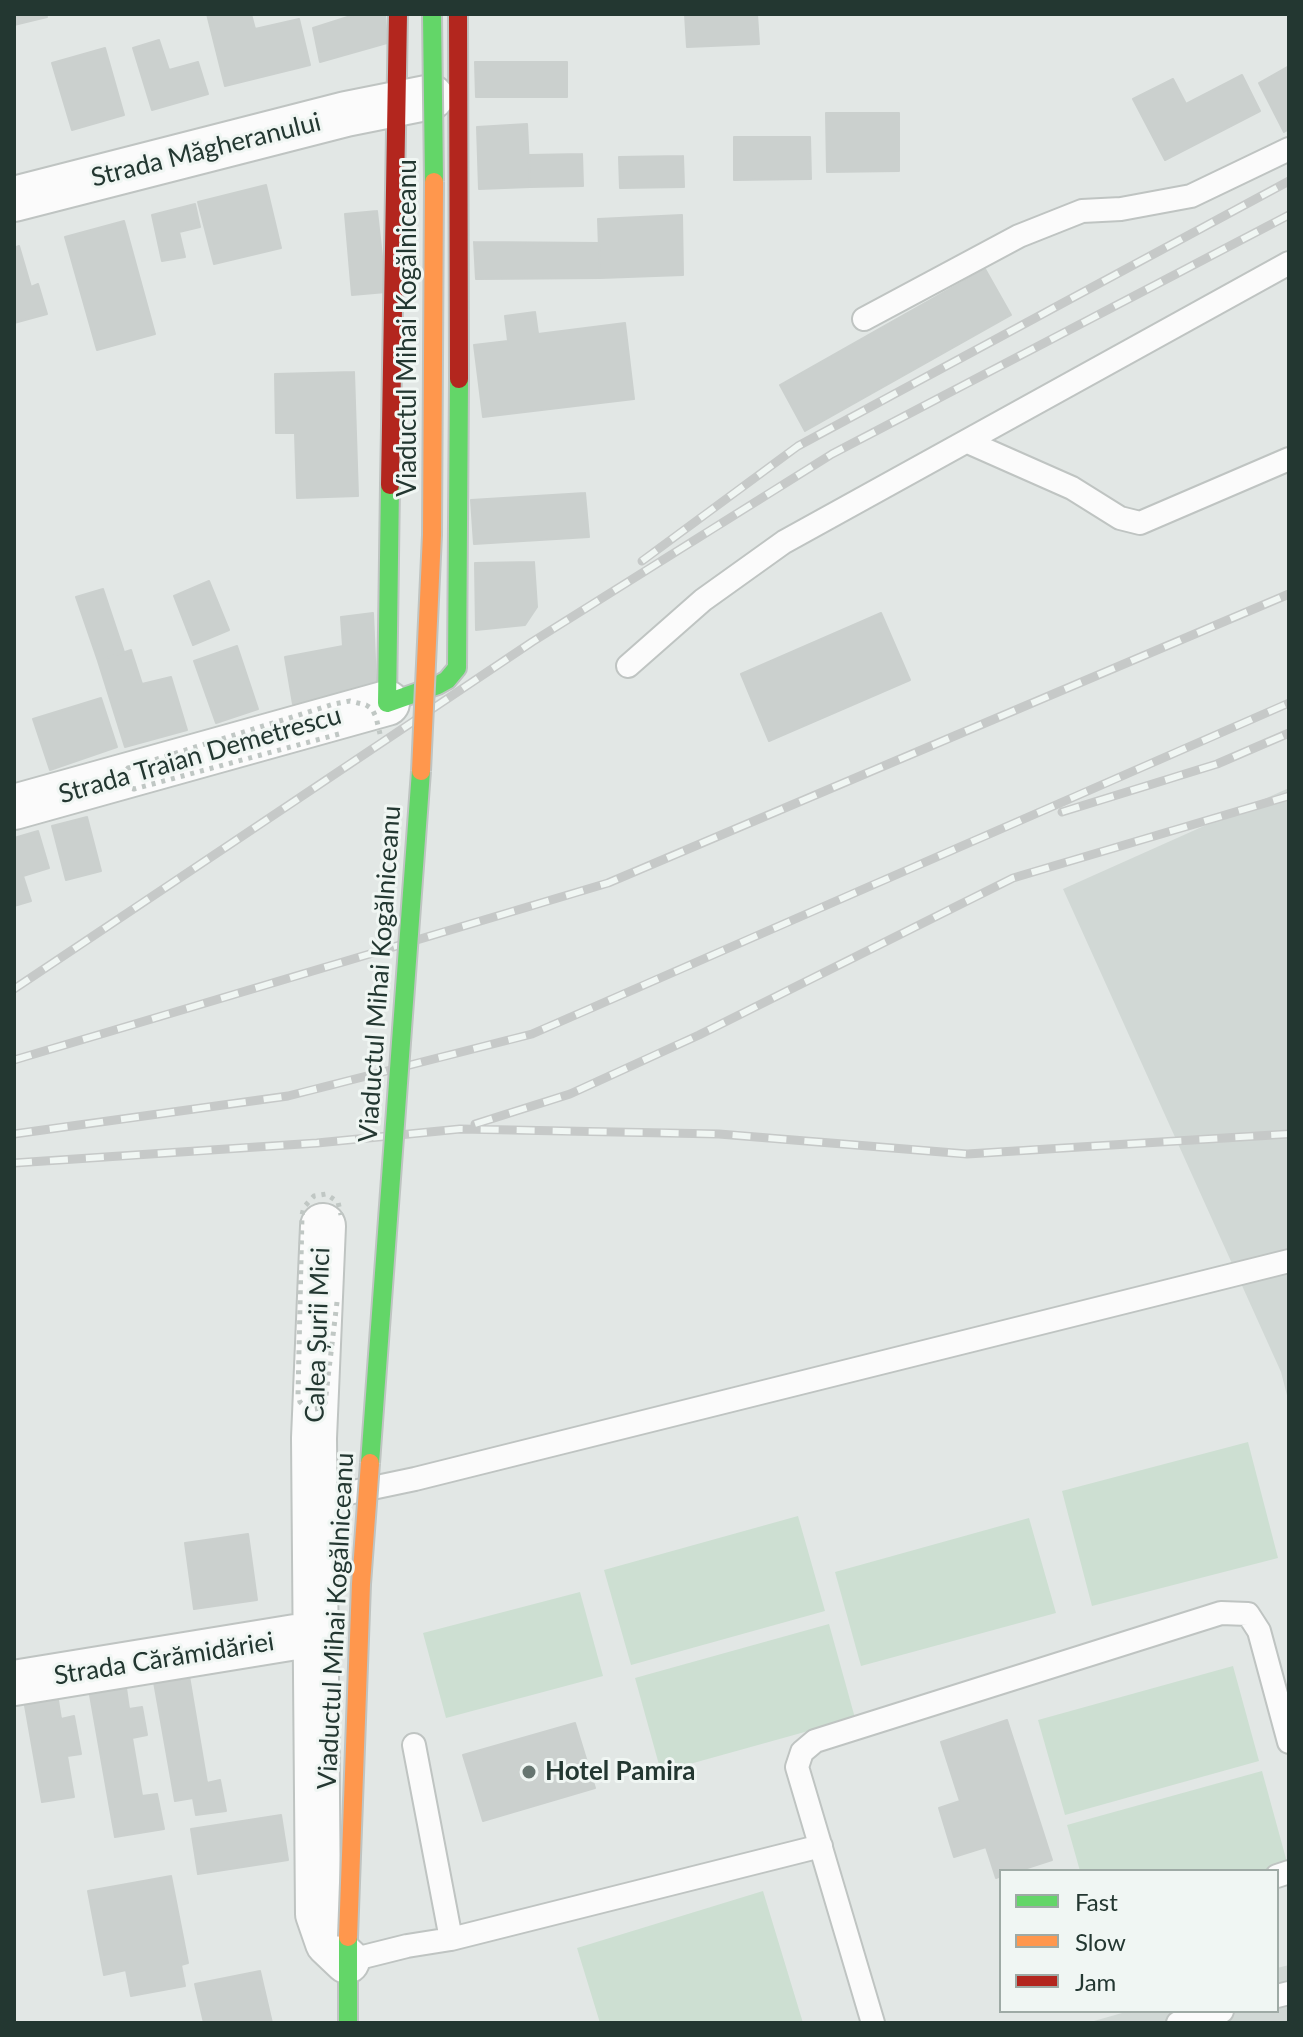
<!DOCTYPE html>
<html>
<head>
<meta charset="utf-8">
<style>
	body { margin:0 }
	#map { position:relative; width:1303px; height:2037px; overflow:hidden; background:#e2e7e5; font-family:Lato,sans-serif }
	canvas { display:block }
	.frame { position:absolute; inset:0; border:16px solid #233731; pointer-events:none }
	.legend { position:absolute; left:999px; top:1869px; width:280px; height:144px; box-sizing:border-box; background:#f0f6f3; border:2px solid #9eaaa5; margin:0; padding:10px 14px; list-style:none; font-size:24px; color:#233731 }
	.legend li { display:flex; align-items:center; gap:16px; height:40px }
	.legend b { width:40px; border:2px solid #9eaaa5 }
</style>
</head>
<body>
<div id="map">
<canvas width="1303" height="2037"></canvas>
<div class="frame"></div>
<ul class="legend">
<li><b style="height:10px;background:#63d668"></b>Fast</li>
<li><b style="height:10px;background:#ff974d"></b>Slow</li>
<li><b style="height:10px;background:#b3261e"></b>Jam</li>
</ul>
</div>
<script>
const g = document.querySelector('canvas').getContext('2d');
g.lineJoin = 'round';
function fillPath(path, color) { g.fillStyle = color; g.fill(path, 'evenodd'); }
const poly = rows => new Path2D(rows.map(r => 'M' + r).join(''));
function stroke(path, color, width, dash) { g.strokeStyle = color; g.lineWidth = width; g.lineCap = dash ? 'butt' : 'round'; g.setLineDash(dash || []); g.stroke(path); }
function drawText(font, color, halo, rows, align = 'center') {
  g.font = font + ' Lato,sans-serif'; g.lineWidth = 6; g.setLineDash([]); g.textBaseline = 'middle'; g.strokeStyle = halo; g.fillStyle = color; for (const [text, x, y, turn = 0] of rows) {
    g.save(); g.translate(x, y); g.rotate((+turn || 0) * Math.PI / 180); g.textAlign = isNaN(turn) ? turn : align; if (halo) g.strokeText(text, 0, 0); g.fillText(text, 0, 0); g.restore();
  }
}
fillPath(poly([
	[1289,788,1289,1403,1281,1372,1063,889],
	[1289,1965,1289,2023,1087,2023,1129,2011,1277,2011,1277,1968]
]), '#d1d8d5');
fillPath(poly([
	[1248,1442,1278,1558,1092,1606,1062,1491],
	[798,1516,825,1611,631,1665,604,1570],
	[1029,1518,1056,1613,861,1666,835,1572],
	[580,1592,603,1676,446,1718,423,1633],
	[829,1624,855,1718,661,1772,635,1678],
	[1233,1666,1259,1761,1065,1815,1038,1720],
	[1262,1771,1288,1866,1269,1871,1080,1871,1067,1825],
	[763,1891,803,2023,600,2023,577,1948]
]), '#cddfd2');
const building = poly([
	[14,14,46,14,47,17,14,25,14,14],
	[207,14,251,14,255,29,299,19,310,65,225,86,207,14],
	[385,14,387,43,320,62,313,28,357,14,385,14],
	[685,14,757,14,759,44,687,47,685,14],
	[159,40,169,70,198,62,208,94,152,110,133,48,159,40],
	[105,48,124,115,72,130,52,63,105,48],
	[475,62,567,62,567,97,476,97,475,62],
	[1289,66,1289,129,1284,132,1259,83,1289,66],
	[1242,75,1260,111,1165,160,1133,99,1173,79,1186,104,1242,75],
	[826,113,899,113,899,171,827,172,826,113],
	[527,124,530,187,479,189,477,127,527,124],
	[734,137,810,137,811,179,734,180,734,137],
	[582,154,583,186,530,187,529,155,582,154],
	[683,156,684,187,620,188,619,157,683,156],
	[266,185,281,248,214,264,198,202,266,185],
	[195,204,200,227,179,232,185,257,162,261,152,215,195,204],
	[377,211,386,292,352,295,345,214,377,211],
	[682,215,683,275,600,278,598,219,682,215],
	[124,221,155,334,97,350,65,237,124,221],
	[474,242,599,243,600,278,476,279,474,242],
	[19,246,31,287,38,284,47,314,14,323,14,248,19,246],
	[985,269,1011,315,805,431,780,385,985,269],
	[535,312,538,334,625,323,634,399,483,417,474,345,508,341,505,316,535,312],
	[354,372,358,496,297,498,295,433,276,433,275,374,354,372],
	[585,493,589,537,474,544,471,500,585,493],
	[534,562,537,607,525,625,476,630,475,563,534,562],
	[209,581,229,630,193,645,174,596,209,581],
	[103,589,124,652,98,661,76,597,103,589],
	[373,613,376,682,293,704,285,657,343,646,341,617,373,613],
	[881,613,910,680,769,741,741,674,881,613],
	[237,646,258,709,216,723,194,661,237,646],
	[131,650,142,684,171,677,187,730,125,747,98,661,131,650],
	[101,698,117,747,50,770,33,719,101,698],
	[87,817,101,871,66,880,52,826,87,817],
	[38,831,49,868,23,876,31,901,14,906,14,838,38,831],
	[248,1534,257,1600,194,1609,185,1543,248,1534],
	[189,1676,207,1783,220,1780,226,1811,196,1815,193,1798,175,1801,154,1682,189,1676],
	[126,1688,129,1709,142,1707,147,1735,132,1738,142,1796,157,1794,164,1829,115,1837,90,1695,126,1688],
	[57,1694,61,1719,74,1716,81,1754,67,1756,74,1797,42,1802,24,1700,57,1694],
	[1007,1720,1052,1860,1018,1871,1001,1871,1001,1876,996,1878,986,1847,954,1857,939,1808,960,1801,941,1742,1007,1720],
	[575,1723,595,1788,483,1821,463,1755,575,1723],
	[281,1815,288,1860,198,1874,191,1829,281,1815],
	[171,1876,188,1963,181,1965,185,1986,131,1996,126,1970,104,1975,88,1891,171,1876],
	[260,1971,272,2023,204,2023,195,1984,260,1971]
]);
fillPath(building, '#cbd0ce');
stroke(building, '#cbd0ce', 2);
const lane = poly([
	[864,319,1019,236,1082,211,1121,209,1191,196,1289,149],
	[968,442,1072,488,1120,518,1140,523,1289,459],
	[628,666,703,600,784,542,1289,263],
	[315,1500,415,1479,1289,1261],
	[414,1745,451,1939],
	[1277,1876,1289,1872],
	[347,1961,407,1946,451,1939,821,1846],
	[1277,1996,1289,1993],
	[873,2023,797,1767,802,1752,815,1741,1221,1613,1248,1614,1259,1631,1289,1742],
	[1178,2023,1222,2011]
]);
const street = poly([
	[14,199,346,114,431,97],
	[14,807,387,703],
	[323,1226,314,1438,318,1914,328,1943,347,1961],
	[14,1683,314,1634]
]);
const fast = poly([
	[390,485,387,703,438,685,447,680,457,668,459,379],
	[348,1937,348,2023]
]);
const jam = poly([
	[458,14,459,379],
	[390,485,398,14]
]);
stroke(lane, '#bfc4c2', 26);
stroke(street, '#bfc4c2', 48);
stroke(fast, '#bfc4c2', 22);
stroke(jam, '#bfc4c2', 22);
stroke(lane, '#fbfbfb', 22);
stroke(street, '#fbfbfb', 44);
stroke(fast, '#63d668', 18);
stroke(jam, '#b3261e', 18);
const rail = poly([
	[642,561,798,446,1289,181],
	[1062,812,1217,764,1289,733],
	[14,989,532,642,832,454,1289,215],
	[14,1060,608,883,1289,594],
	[475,1124,570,1094,699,1035,1013,878,1289,796],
	[14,1134,288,1096,532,1034,1289,703],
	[14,1163,317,1143,460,1129,719,1134,967,1154,1289,1134]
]);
stroke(rail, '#c6c9c8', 9);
stroke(rail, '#f0f6f3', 6, [18]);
const fastBridge = poly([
	[432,14,434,182],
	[370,1463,421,771]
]);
const slowBridge = poly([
	[421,771,432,535,434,182],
	[348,1937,361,1584,370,1463]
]);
stroke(fastBridge, '#bfc4c2', 22, []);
stroke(slowBridge, '#bfc4c2', 22, []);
stroke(poly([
	[339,734,134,789,127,787,123,781,123,774,128,768,334,704,350,701,366,705,372,709,376,717,380,734],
	[337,1302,325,1403,320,1408,309,1410,300,1402,298,1395,302,1215,304,1207,314,1196,326,1194,338,1202,341,1215]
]), '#c0c7c4', 5, [4, 6]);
stroke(fastBridge, '#63d668', 18);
stroke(slowBridge, '#ff974d', 18);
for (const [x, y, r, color] of [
	[529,1772,8,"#667570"]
]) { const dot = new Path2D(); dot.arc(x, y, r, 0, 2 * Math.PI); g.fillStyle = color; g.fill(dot); stroke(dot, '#f0f6f3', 3); }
drawText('26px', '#233731', '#f0f6f3', [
	["Strada Măgheranului",206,150,-14],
	["Viaductul Mihai Kogălniceanu",408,328,-90],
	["Strada Traian Demetrescu",200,755,-16],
	["Viaductul Mihai Kogălniceanu",380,974,-86],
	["Calea Șurii Mici",318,1335,-88],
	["Viaductul Mihai Kogălniceanu",336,1621,-87],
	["Strada Cărămidăriei",164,1659,-9]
]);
drawText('bold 26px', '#233731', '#f0f6f3', [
	["Hotel Pamira",545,1772]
], 'left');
</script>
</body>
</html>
